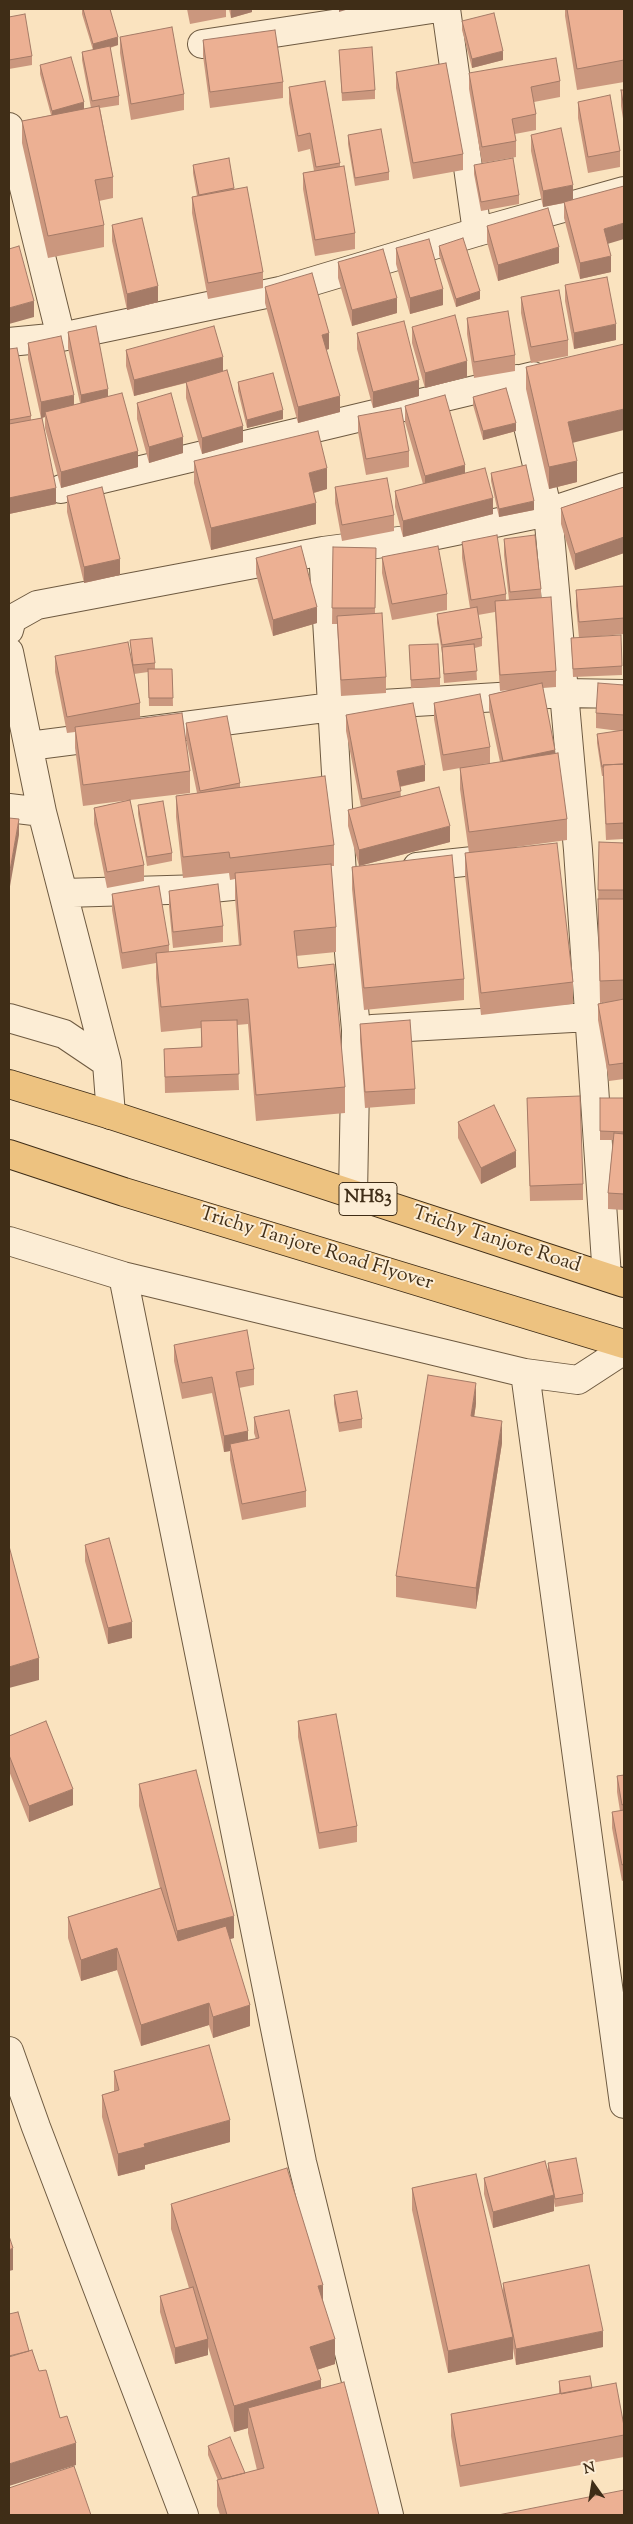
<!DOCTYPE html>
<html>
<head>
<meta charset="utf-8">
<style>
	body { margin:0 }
	#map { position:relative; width:633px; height:2524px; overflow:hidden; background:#fae3bf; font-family:"Sorts Mill Goudy",serif }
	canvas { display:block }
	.frame { position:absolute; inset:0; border:10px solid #3f2d17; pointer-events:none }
	.north { position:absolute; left:568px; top:2459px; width:50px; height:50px; -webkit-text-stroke:4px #fcedd5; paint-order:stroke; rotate:347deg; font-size:14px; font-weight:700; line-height:20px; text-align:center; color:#3f2d17 }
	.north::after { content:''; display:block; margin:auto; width:18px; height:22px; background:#3f2d17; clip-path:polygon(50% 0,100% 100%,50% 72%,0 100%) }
</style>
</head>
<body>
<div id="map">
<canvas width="633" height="2524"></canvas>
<div class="frame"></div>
<div class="north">N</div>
</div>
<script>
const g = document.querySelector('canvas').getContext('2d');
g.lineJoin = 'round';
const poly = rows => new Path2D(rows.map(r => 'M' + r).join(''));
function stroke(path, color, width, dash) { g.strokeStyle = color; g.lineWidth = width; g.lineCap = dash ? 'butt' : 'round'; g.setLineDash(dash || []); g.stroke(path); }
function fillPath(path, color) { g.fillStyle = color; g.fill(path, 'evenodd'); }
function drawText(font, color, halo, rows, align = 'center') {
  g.font = font + ' "Sorts Mill Goudy",serif'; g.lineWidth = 4; g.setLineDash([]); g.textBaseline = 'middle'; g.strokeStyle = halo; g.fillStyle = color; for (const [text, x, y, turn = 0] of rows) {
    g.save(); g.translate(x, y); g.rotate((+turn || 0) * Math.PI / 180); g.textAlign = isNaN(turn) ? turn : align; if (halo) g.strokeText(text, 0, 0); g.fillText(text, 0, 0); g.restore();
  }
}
const minor = poly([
	[446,9,477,232],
	[202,44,432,9],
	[9,127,61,337],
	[9,342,61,337,280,291,477,232,624,191],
	[517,379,548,512,578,850,607,1277],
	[61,489,533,376],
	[323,551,342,875,356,1030,353,1195],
	[9,630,12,619,37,605,323,551,422,538,548,512,624,487],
	[9,652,42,812,107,1063,111,1115],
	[29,746,332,707,565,693,624,694],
	[9,808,42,812],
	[417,867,501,858],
	[64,893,202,889,272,882],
	[9,1018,64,1034,107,1063],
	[372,1029,590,1017],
	[9,1241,123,1276,525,1373,578,1380,624,1350],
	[123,1276,302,2162,389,2515],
	[525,1373,624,2104],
	[9,2051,36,2127,184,2515]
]);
const trunk = poly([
	[9,1084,111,1115,624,1283],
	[9,1154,124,1192,624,1344]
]);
stroke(minor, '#6e5a41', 30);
stroke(trunk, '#3f2d17', 30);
stroke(minor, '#fcedd5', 28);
stroke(trunk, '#edc280', 28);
fillPath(poly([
	[82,9,110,9,118,45,110,48,119,96,119,105,100,108,113,177,113,198,99,201,104,225,104,247,48,258,22,143,22,121,51,115,40,74,40,65,84,109,91,108,82,60,82,52,93,50,82,14],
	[187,9,226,9,226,17,190,24],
	[229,9,252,9,252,12,231,18],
	[565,9,624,9,624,82,577,90,565,16],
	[9,17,32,56,32,65,9,69],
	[462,21,503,60,472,68,462,30],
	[120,37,184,94,184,110,131,120,120,53],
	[203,40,283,82,283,98,210,108,203,56],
	[339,50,375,90,375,99,342,101],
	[396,72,463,154,463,170,413,179,396,88],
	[469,73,560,81,560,97,534,102,536,114,536,130,515,134,516,141,516,157,482,163,469,89],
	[289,87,340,163,340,167,355,233,355,249,315,256,303,189,303,173,314,171,310,149,298,152,289,103],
	[621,90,624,90,624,125,621,106],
	[578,102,620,151,620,167,588,173,578,118],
	[348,135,389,172,389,180,355,186,348,144],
	[531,135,573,199,607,244,611,272,580,279,564,218,564,203,543,207,531,151],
	[193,165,234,188,263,272,263,288,208,299,192,213,192,197,197,196,193,173],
	[474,165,519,195,519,204,481,211,474,174],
	[112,225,158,302,127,310,112,241],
	[487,226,559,263,498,281,487,242],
	[439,246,480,299,456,307,439,255],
	[396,248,443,305,410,314,396,264],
	[338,262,397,313,352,326,338,278],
	[565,285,616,340,574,349,565,301],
	[265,287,329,349,326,350,340,412,298,423,265,303],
	[521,297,568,340,568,356,531,363,521,313],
	[467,318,515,355,515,371,474,378,467,334],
	[412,327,467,377,425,388,412,343],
	[68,332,108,396,138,467,61,488,45,428,45,417,42,418,56,504,9,514,9,349,31,416,31,420,41,418,28,359,28,343,74,405,80,403,68,348],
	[357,333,419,396,373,408,357,349],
	[126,350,223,371,243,442,202,454,186,398,186,383,134,396,126,366],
	[526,367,573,443,577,482,549,489,526,389],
	[238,382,283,419,247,428,238,391],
	[473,397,516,431,483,440,473,405],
	[137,403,183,453,149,463,137,419],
	[405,406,465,473,493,514,403,537,395,507,395,491,423,484,405,422],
	[358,416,409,451,409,467,366,475,358,432],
	[194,461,327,489,314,493,316,524,211,550,194,483],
	[491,473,534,510,499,517,491,481],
	[335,487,394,515,394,531,342,541,335,503],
	[624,487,624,553,575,570,561,524,561,508],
	[67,496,120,575,84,583,67,512],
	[504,539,541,589,541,597,556,671,556,687,543,688,567,819,567,840,516,847,573,982,573,1004,481,1015,465,875,465,853,469,853,460,789,460,768,443,771,434,719,434,703,490,747,490,763,468,766,500,762,489,710,489,695,509,690,500,691,495,612,478,615,482,638,482,646,475,648,477,680,444,683,442,653,437,623,437,614,470,608,462,558,462,542,506,594,506,600,509,600,504,555],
	[333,547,376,548,375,613,386,677,386,693,341,696,337,624,332,624],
	[382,557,447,594,447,610,392,620,382,573],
	[256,558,317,623,273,636,256,574],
	[624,586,624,634,579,638,576,606,576,590],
	[571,638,622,666,622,675,573,677],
	[130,640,155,663,155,669,172,669,173,706,149,706,148,672,134,674,140,703,140,719,190,771,190,793,130,800,144,865,144,881,107,888,94,824,94,808,130,800,83,806,75,748,75,732,67,733,55,672,55,656,132,660],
	[409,645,440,678,440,687,411,688],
	[624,685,624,839,606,840,603,776,602,776,597,743,597,734,619,731,596,728,596,713],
	[346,715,425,781,400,787,401,797,450,842,359,866,348,826,348,810,361,807,346,731],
	[186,723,240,783,240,787,334,845,334,866,331,866,336,927,336,952,296,956,298,968,345,1087,345,1113,256,1121,248,1024,237,1025,239,1090,165,1093,164,1049,201,1047,201,1028,161,1032,156,978,156,963,122,969,112,910,112,894,169,945,169,952,239,946,235,898,235,879,230,880,229,873,183,878,176,817,176,796,197,793,186,739],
	[138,805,172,853,172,861,147,866,138,814],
	[599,842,624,843,624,1079,609,1081,598,1020,598,1004,608,1002,600,1003,598,906],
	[352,867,464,979,464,1000,364,1010,352,889],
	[169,891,223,926,223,942,173,948,169,907],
	[360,1024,415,1089,415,1104,365,1108,360,1040],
	[527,1098,583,1184,583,1200,530,1201],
	[600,1098,624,1098,624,1210,608,1209,608,1193,613,1140,600,1140],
	[458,1122,516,1167,481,1184,458,1138],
	[174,1345,254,1369,254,1385,239,1388,248,1440,256,1439,254,1433,254,1417,306,1491,306,1507,242,1520,230,1460,230,1451,224,1452,212,1393,182,1399,174,1361],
	[334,1395,362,1419,362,1428,339,1432,334,1404],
	[476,1404,474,1417,502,1443,476,1609,396,1597,396,1576],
	[85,1545,132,1638,108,1644,85,1561],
	[298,1721,357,1826,357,1842,319,1849,298,1737],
	[9,1736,73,1805,29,1822,9,1771],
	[624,1775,624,1880,622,1881,612,1828,612,1812,620,1811,617,1792,617,1776],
	[139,1784,234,1938,230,1939,250,2026,213,2038,209,2025,141,2046,117,1970,81,1981,68,1938,68,1917,160,1888,139,1806],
	[114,2071,230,2142,145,2165,145,2169,118,2176,102,2117,102,2095,114,2091],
	[548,2163,583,2194,583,2202,555,2207,554,2202,554,2211,493,2228,484,2194,484,2178,548,2172],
	[412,2188,503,2292,503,2283,603,2347,516,2365,513,2348,513,2359,448,2373,412,2210],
	[171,2204,323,2301,335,2364,317,2370,321,2389,379,2515,220,2515,217,2506,217,2480,218,2480,208,2455,208,2446,245,2473,257,2470,248,2433,248,2428,234,2432,208,2347,208,2355,175,2364,160,2312,160,2296,189,2288,171,2229],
	[559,2381,592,2388,624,2426,624,2457,460,2487,451,2436,451,2414,559,2394]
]), '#cb977e');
fillPath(poly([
	[231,9,252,9,252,12,231,18],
	[339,9,349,9,339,12],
	[118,37,118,45,93,52,93,44],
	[503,51,503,60,472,68,472,59],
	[84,102,84,111,52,119,52,111],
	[573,185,573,201,543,207,543,191],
	[10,210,10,226,9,227,9,211],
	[624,223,624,239,604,245,604,229],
	[559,247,559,263,498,281,498,265],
	[611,256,611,272,580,279,580,263],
	[158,286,158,302,127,310,127,294],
	[443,289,443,305,410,314,410,298],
	[480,291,480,299,456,307,456,299],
	[397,298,397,313,352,326,352,310],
	[34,301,34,317,9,324,9,308],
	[616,324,616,340,574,349,574,333],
	[329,333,329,349,322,351,322,335],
	[223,357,223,373,134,396,134,380],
	[467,361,467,377,425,388,425,373],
	[419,380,419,396,373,408,373,392],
	[108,389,108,405,81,411,81,395],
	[74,395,74,411,45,412,45,417,41,418,41,402],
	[340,396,340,412,298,423,298,407],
	[624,409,624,430,568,444,568,422],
	[283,410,283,419,247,428,247,420],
	[516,423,516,431,483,440,483,431],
	[243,426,243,442,202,454,202,438],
	[183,437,183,453,149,463,149,447],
	[138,451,138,467,61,488,61,472],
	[577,461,577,482,549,489,549,467],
	[465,465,465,481,425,492,425,476],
	[327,468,327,489,309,494,309,473],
	[56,488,56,504,9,514,9,498],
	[493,498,493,514,403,537,403,521],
	[534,501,534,510,499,517,499,509],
	[316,503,316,524,211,550,211,528],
	[624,537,624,553,575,570,575,554],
	[120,559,120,575,84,583,84,567],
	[317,607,317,623,273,636,273,620],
	[555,750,555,766,503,761],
	[425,765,425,781,397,787,397,771],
	[19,819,19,835,9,892,9,876],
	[450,826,450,842,359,866,359,850],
	[516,1151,516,1167,481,1184,481,1168],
	[476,1383,476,1404,471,1438,471,1416],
	[502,1421,502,1443,476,1609,476,1588],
	[248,1431,248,1447,230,1444,230,1451,224,1452,224,1436],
	[132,1622,132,1638,108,1644,108,1628],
	[39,1658,39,1680,9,1688,9,1667],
	[73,1789,73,1805,29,1822,29,1806],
	[234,1916,234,1938,177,1952,177,1931],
	[117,1948,117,1970,81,1981,81,1960],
	[209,2003,209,2025,141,2046,141,2025],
	[250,2005,250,2026,213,2038,213,2017],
	[230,2120,230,2142,145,2165,145,2169,118,2176,118,2154,144,2144],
	[554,2195,554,2211,493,2228,493,2212],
	[13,2248,13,2270,9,2271,9,2250],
	[323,2285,323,2310,318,2286],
	[603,2331,603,2347,516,2365,516,2349],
	[513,2337,513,2359,448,2373,448,2351],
	[208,2339,208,2355,175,2364,175,2348],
	[335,2339,335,2364,310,2372,310,2347],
	[321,2380,321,2405,248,2408,248,2428,234,2432,234,2406],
	[76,2443,76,2465,9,2486,9,2464]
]), '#a57b67');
const building = poly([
	[83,9,110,9,118,37,93,44,83,9],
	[567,9,624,9,624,60,577,69,567,9],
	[494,13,503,51,472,59,462,21,494,13],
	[25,14,32,56,9,60,9,17,25,14],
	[172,27,184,94,131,104,120,37,172,27],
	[275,30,283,82,210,92,203,40,275,30],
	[110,46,119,96,92,101,82,52,110,46],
	[372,47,375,90,342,93,339,50,372,47],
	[71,57,84,102,52,111,40,65,71,57],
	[556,58,560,81,531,87,536,114,512,119,516,141,482,147,469,73,556,58],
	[446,63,463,154,413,163,396,72,446,63],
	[325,81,340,163,316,167,310,133,298,136,289,87,325,81],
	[621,90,624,90,624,109,621,90],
	[610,95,620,151,588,157,578,102,610,95],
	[99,106,113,177,95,180,104,225,48,236,22,121,99,106],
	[561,128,573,185,543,191,531,135,561,128],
	[381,129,389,172,355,178,348,135,381,129],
	[229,158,234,188,199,195,193,165,229,158],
	[513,158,519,195,481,202,474,165,513,158],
	[344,166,355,233,315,240,303,173,344,166],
	[624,186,624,223,604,229,611,256,580,263,564,202,624,186],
	[247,187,263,272,208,283,192,197,247,187],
	[548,208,559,247,498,265,487,226,548,208],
	[142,218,158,286,127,294,112,225,142,218],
	[463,238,480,291,456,299,439,246,463,238],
	[429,239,443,289,410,298,396,248,429,239],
	[19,246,34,301,9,308,9,249,19,246],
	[383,249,397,298,352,310,338,262,383,249],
	[312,273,329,333,322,335,340,396,298,407,265,287,312,273],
	[607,277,616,324,574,333,565,285,607,277],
	[559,290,568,340,531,347,521,297,559,290],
	[508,311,515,355,474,362,467,318,508,311],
	[455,315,467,361,425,373,412,327,455,315],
	[404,321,419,380,373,392,357,333,404,321],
	[96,326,108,389,81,395,68,332,96,326],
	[214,326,223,357,134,380,126,350,214,326],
	[61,336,74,395,41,402,28,343,61,336],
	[624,344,624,409,568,422,577,461,549,467,526,367,624,344],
	[17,348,31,416,9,420,9,349,17,348],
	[227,370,243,426,202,438,186,382,227,370],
	[273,373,283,410,247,420,238,382,273,373],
	[506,388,516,423,483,431,473,397,506,388],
	[122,393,138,451,61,472,45,412,122,393],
	[171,393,183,437,149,447,137,403,171,393],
	[445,395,465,465,425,476,405,406,445,395],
	[401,408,409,451,366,459,358,416,401,408],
	[42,418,56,488,9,498,9,424,42,418],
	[318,431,327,468,309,473,316,503,211,528,194,461,318,431],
	[526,465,534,501,499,509,491,473,526,465],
	[485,468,493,498,403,521,395,491,485,468],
	[387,478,394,515,342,525,335,487,387,478],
	[102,487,120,559,84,567,67,496,102,487],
	[624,487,624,537,575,554,561,508,624,487],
	[497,535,506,594,471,600,462,542,497,535],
	[535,535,541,589,510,592,504,539,535,535],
	[301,546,317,607,273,620,256,558,301,546],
	[438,546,447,594,392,604,382,557,438,546],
	[333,547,376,548,375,608,332,608,333,547],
	[624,586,624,618,579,622,576,590,624,586],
	[551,597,556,671,500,675,495,601,551,597],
	[477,607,482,638,442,645,437,614,477,607],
	[382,613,386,677,341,680,337,616,382,613],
	[621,635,622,666,573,669,571,638,621,635],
	[152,638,155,663,133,665,130,640,152,638],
	[128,642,140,703,67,717,55,656,128,642],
	[438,644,440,678,411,680,409,645,438,644],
	[474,644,477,671,444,674,442,647,474,644],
	[148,669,172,669,173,698,149,698,148,669],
	[542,683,555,750,503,761,489,695,542,683],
	[598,683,624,685,624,715,596,713,598,683],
	[480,694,490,747,443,755,434,703,480,694],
	[413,703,425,765,397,771,401,791,362,799,346,715,413,703],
	[182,713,190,771,83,785,75,727,182,713],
	[227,716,240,783,200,791,186,723,227,716],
	[624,730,624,764,603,765,604,767,602,767,597,734,624,730],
	[558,753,567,819,469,832,460,768,558,753],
	[624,764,624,823,606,824,603,765,624,764],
	[325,776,334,845,230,858,229,852,183,857,176,796,325,776],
	[439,787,450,826,359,850,348,810,439,787],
	[130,800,144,865,107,872,94,808,130,800],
	[163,801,172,853,147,857,138,805,163,801],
	[9,818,19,819,9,876,9,818],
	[599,842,624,843,624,890,598,890,599,842],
	[557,843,573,982,481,993,465,853,557,843],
	[452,855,464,979,364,988,352,867,452,855],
	[331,864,336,927,294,931,298,968,334,964,345,1087,256,1095,248,999,161,1007,156,953,241,945,235,873,331,864],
	[218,884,223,926,173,932,169,891,218,884],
	[159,886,169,945,122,953,112,894,159,886],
	[598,899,624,899,624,980,600,981,598,899],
	[624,999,624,1063,609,1065,598,1004,624,999],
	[237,1020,239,1074,165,1077,164,1049,202,1047,201,1021,237,1020],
	[410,1020,415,1089,365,1092,360,1024,410,1020],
	[580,1096,583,1184,530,1186,527,1098,580,1096],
	[600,1098,624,1098,624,1132,600,1131,600,1098],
	[494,1105,516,1151,481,1168,458,1122,494,1105],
	[614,1133,624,1134,624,1194,608,1193,614,1133],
	[247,1330,254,1369,236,1372,248,1431,224,1436,212,1377,182,1383,174,1345,247,1330],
	[428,1375,476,1383,471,1416,502,1421,476,1588,396,1576,428,1375],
	[357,1391,362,1419,339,1423,334,1395,357,1391],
	[289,1410,306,1491,242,1504,230,1444,259,1438,254,1417,289,1410],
	[109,1538,132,1622,108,1628,85,1545,109,1538],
	[9,1546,39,1658,9,1667,9,1546],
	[336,1714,357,1826,319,1833,298,1721,336,1714],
	[46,1721,73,1789,29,1806,9,1755,9,1736,46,1721],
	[196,1770,234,1916,177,1931,139,1784,196,1770],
	[624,1775,624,1804,622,1805,617,1776,624,1775],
	[624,1810,624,1864,622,1865,612,1812,624,1810],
	[161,1888,178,1941,226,1926,250,2005,213,2017,209,2003,141,2025,117,1948,81,1960,68,1917,161,1888],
	[209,2045,230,2120,144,2144,145,2147,118,2154,102,2095,119,2090,114,2071,209,2045],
	[576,2158,583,2194,555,2199,548,2163,576,2158],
	[545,2161,554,2195,493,2212,484,2178,545,2161],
	[287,2168,323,2285,318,2286,335,2339,310,2347,321,2380,234,2406,171,2204,287,2168],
	[476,2174,513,2337,448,2351,412,2188,476,2174],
	[9,2236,13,2248,9,2250,9,2236],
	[589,2265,603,2331,516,2349,503,2283,589,2265],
	[193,2287,208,2339,175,2348,160,2296,193,2287],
	[18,2312,29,2351,9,2356,9,2314,18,2312],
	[32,2350,39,2371,46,2370,60,2418,67,2416,76,2443,9,2464,9,2357,32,2350],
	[590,2376,592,2388,561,2394,559,2381,590,2376],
	[344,2382,379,2515,227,2515,217,2480,264,2468,248,2408,344,2382],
	[616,2383,624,2426,624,2435,460,2466,451,2414,616,2383],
	[230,2437,245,2473,222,2479,208,2446,230,2437],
	[74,2466,91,2515,9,2515,9,2488,74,2466],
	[624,2490,624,2515,498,2515,624,2490]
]);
fillPath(building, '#ecb093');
stroke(building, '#a57b67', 1);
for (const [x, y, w] of [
	[368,1199,58]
]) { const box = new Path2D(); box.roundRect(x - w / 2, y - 16.5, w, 33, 4); g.fillStyle = '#fcedd5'; g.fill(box); stroke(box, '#3f2d17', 1); }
drawText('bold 19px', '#3f2d17', null, [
	["NH83",368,1199]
]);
drawText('20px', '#3f2d17', '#fcedd5', [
	["Trichy Tanjore Road",496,1241,18],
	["Trichy Tanjore Road Flyover",316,1250,17]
]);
</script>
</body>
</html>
